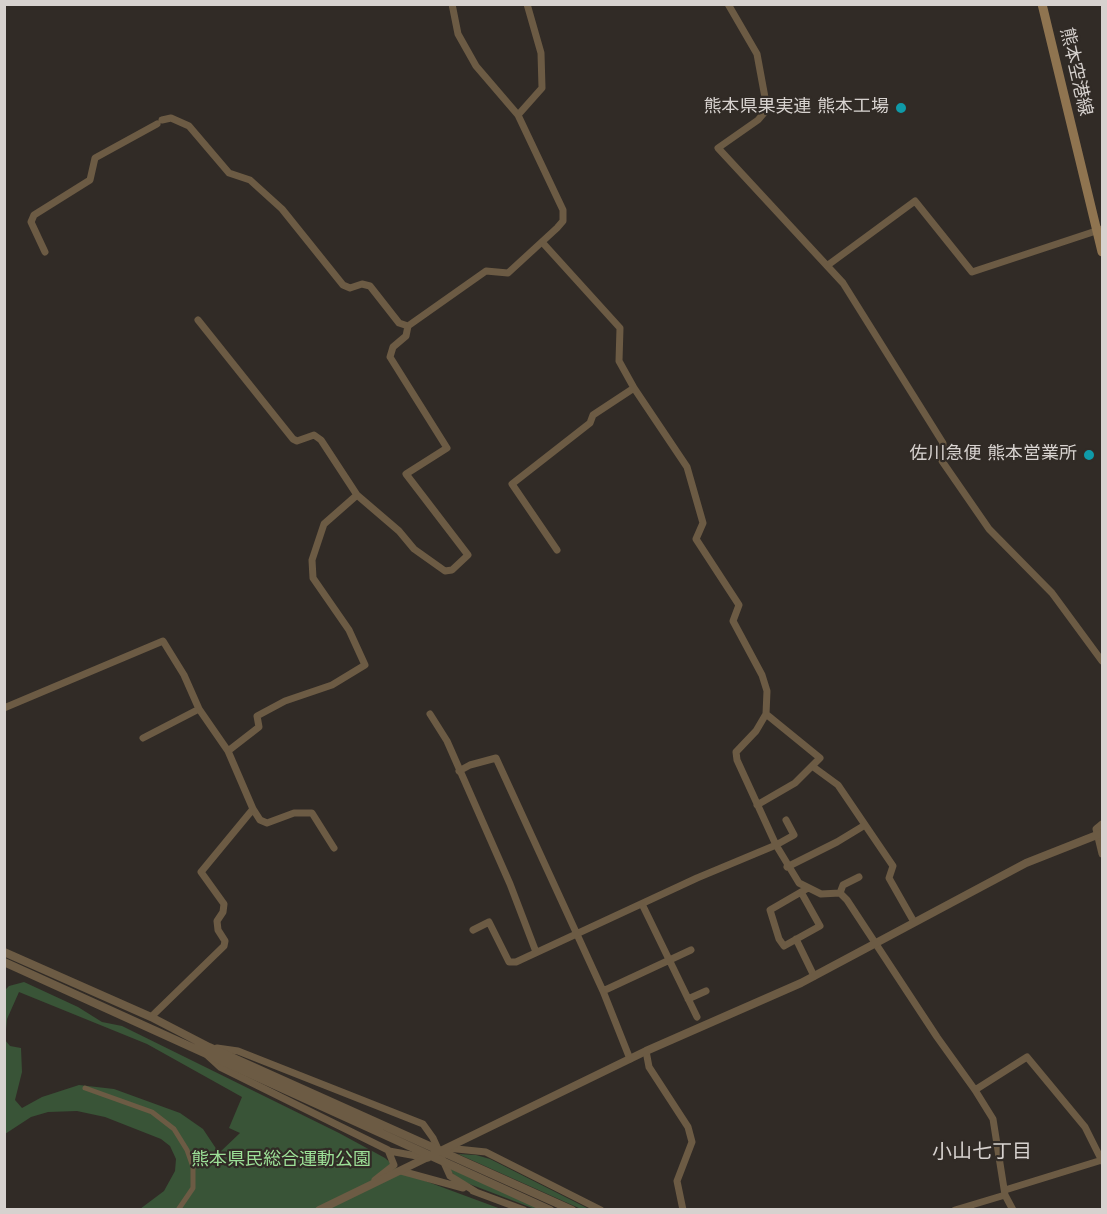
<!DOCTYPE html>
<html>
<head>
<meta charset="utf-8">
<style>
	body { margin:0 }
	#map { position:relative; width:1107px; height:1214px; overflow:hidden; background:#312b26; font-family:Jost,sans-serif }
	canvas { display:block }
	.frame { position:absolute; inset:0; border:6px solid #d7d2cf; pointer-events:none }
</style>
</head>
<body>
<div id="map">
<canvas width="1107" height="1214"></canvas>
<div class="frame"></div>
</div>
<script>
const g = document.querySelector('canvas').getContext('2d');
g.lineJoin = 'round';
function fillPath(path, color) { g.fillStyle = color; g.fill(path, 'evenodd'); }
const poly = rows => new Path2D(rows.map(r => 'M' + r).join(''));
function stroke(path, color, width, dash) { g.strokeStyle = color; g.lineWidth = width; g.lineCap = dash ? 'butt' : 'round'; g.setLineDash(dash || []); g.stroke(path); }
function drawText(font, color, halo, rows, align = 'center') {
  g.font = font + ' Jost,"Noto Sans JP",sans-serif'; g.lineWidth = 4.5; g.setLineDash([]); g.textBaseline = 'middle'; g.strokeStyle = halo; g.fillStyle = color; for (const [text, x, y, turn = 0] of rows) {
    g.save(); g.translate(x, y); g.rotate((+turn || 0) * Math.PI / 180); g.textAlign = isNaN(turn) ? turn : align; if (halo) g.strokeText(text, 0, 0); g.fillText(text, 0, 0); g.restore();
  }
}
fillPath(poly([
	[24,982,78,1007,102,1022,122,1026,339,1133,385,1158,401,1172,501,1209,140,1209,164,1191,175,1171,176,1159,170,1146,161,1139,105,1117,77,1111,48,1112,31,1117,5,1134,4,991,9,986],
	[19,992,147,1044,242,1097,229,1128,240,1133,219,1153,203,1129,180,1113,114,1089,79,1085,42,1097,22,1108,15,1100,22,1072,21,1048,10,1046,5,1040,7,1019],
	[458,1154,476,1155,490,1159,589,1209,581,1209],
	[447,1167,542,1209,535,1209,459,1180]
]), '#395437');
stroke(poly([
	[85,1088,152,1112,174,1129,187,1150,193,1167,193,1188,178,1210]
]), '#6c5b44', 5);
stroke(poly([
	[728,4,757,54,766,103,764,113,758,120,718,148,843,283,943,443,942,461,989,529,1052,593,1102,661],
	[518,115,542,88,541,53,527,4],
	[162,120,171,118,189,126,229,173,250,180,282,209,343,285,350,288,362,284,370,286,399,323,408,326],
	[542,242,620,328,619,361,634,388,687,467,703,523,696,539,739,605,733,621,762,675,767,691,766,714,756,731,736,752,737,760,776,845,799,883,821,894,840,893,847,900,937,1037,975,1090,993,1119,1005,1195,1013,1210],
	[45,252,31,222,34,215,90,180,95,158,157,124],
	[828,265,915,201,972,272,1102,229],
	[198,320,293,439,297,441,314,435,321,440,357,495,399,531,414,549,445,571,452,570,468,555,406,474,447,448,390,357,393,347,406,336,408,326,486,271,508,273,557,228,563,221,563,210,518,115,476,66,458,34,452,4],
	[557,550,512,484,590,423,593,415,634,388],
	[4,708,163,641,184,675,199,709,228,751,253,809,201,872,224,904,223,912,217,921,218,930,225,941,224,946,151,1017],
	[430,714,447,741,510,884,536,952],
	[143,738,199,709],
	[228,751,259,727,257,716,285,701,332,685,365,665,349,630,313,578,312,560,324,524,357,495],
	[812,766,838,785,893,866,889,878,914,922],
	[459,771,470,765,496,758,603,991,630,1059],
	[757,805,795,783,820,758,766,714],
	[253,809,260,820,267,823,294,813,312,813,334,848],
	[1102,824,1096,829,1102,854],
	[787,867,837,842,865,825],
	[801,892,820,926,784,946,779,939,770,910,808,888],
	[840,893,843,885,859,877],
	[642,904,697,1017],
	[473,930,489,922,509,962,516,962,697,878,776,845,794,835,786,820],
	[796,939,814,976],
	[603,991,691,950],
	[688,999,706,991],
	[217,1048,238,1051,423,1124,433,1138,450,1176,476,1192],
	[646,1051,649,1067,688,1127,692,1142,677,1181,683,1210],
	[208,1056,220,1067,388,1150,394,1165,375,1180],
	[975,1090,1027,1057,1085,1127,1102,1161],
	[447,1148,486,1152,601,1210],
	[389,1151,428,1158],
	[401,1171,463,1188],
	[1005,1190,1102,1160],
	[473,1191,524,1210],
	[955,1210,1005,1195]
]), '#6c5b44', 7);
stroke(poly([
	[4,952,151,1017,209,1047,572,1210],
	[4,962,550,1210],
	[319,1210,646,1051,801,983,1026,863,1102,833]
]), '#6c5b44', 8);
stroke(poly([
	[1042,4,1102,252]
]), '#8f7450', 9);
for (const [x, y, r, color] of [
	[901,108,6,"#0f9aa8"],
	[1089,455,6,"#0f9aa8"]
]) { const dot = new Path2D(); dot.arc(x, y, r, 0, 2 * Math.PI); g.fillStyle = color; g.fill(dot); stroke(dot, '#312b26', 2); }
drawText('18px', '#d7d2cf', '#312b26', [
	["熊本空港線",1075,72,77]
]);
drawText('18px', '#d7d2cf', '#312b26', [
	["熊本県果実連 熊本工場",889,108],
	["佐川急便 熊本営業所",1077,455]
], 'right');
drawText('18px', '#9ce097', '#312b26', [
	["熊本県民総合運動公園",281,1161]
]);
drawText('20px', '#d7d2cf', '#312b26', [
	["小山七丁目",982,1153]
]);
</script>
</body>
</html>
